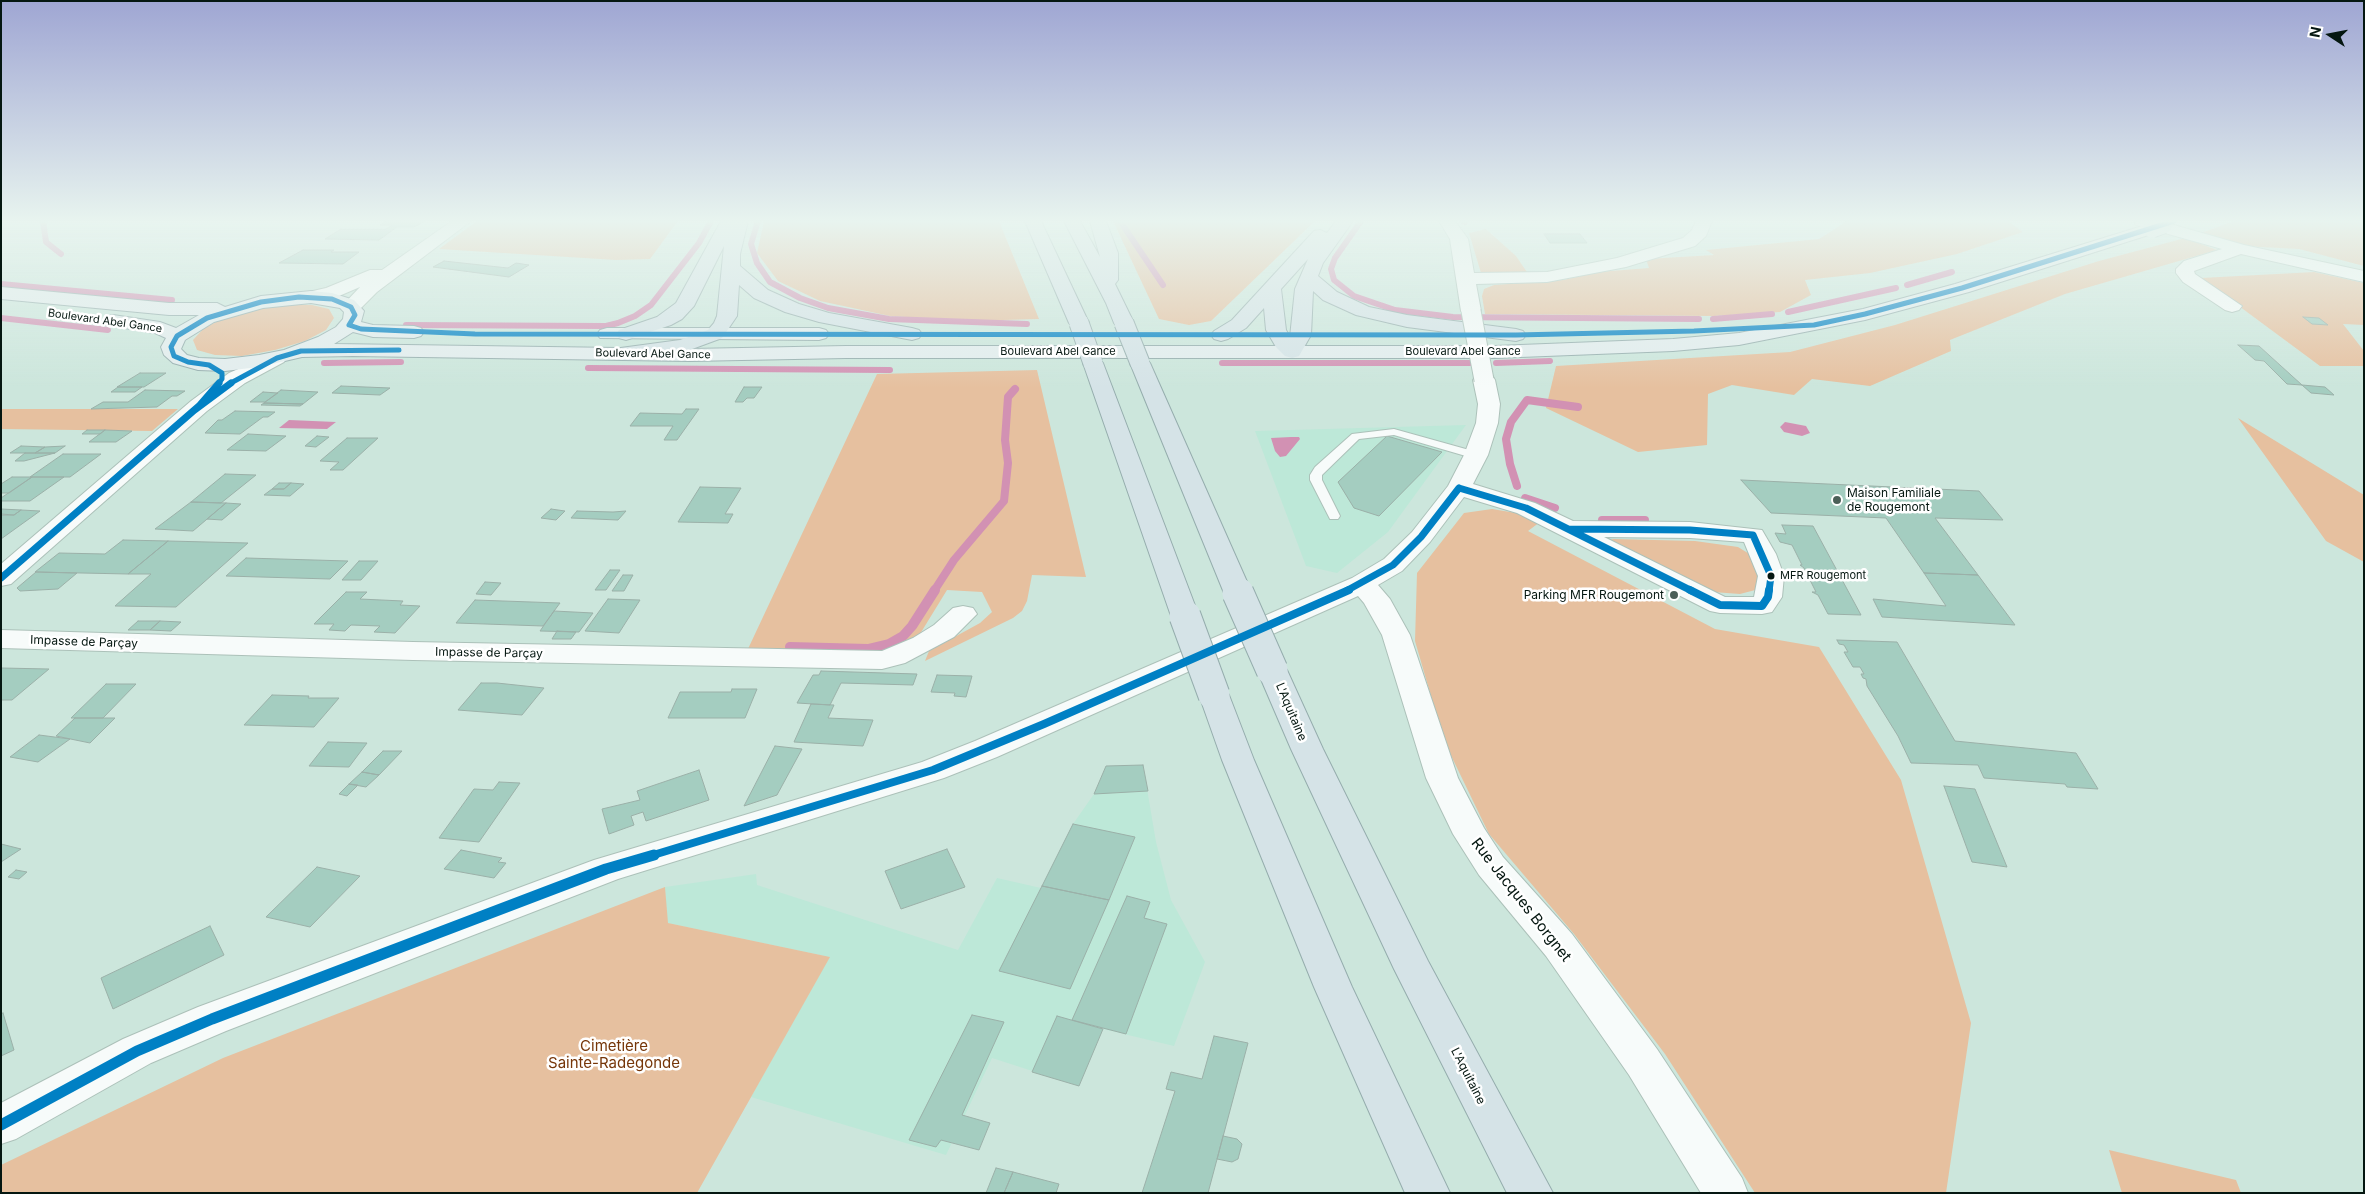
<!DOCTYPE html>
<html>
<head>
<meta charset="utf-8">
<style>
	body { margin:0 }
	#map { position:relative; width:2365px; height:1194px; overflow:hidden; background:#cce6dc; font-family:Inter,sans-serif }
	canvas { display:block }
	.frame { position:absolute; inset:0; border:2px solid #051711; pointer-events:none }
	.north { position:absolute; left:2305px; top:10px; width:50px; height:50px; -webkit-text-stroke:4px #fff; paint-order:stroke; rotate:281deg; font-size:14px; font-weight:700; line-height:20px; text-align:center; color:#051711 }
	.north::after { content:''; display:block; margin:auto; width:18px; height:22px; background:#051711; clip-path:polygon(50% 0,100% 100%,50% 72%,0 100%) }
</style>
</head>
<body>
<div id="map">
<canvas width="2365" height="1194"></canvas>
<div class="frame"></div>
<div class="north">N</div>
</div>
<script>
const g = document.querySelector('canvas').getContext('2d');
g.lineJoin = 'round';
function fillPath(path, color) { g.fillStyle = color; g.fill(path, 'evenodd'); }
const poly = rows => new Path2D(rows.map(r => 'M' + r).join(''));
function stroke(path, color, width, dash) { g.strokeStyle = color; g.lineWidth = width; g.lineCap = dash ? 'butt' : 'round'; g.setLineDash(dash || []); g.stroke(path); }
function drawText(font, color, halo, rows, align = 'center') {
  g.font = font + ' Inter,sans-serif'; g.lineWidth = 5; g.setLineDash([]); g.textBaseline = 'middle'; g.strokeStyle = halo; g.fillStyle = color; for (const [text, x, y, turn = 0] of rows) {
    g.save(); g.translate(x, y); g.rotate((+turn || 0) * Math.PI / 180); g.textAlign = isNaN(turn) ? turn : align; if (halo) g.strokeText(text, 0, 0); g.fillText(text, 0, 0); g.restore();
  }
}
fillPath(poly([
	[1466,425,1388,532,1337,573,1306,566,1255,431],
	[1143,765,1156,842,1171,900,1205,962,1174,1046,1103,1029,1079,1086,992,1058,946,1155,751,1097,829,957,667,923,665,887,756,874,757,885,958,950,997,878,1041,888,1073,824,1094,794,1106,766]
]), '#bde8d8');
fillPath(poly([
	[477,221,678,221,650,259,616,260,439,249],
	[764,221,999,221,1039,319,969,321,890,316,820,301,778,281,757,253],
	[1113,221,1315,221,1211,321,1189,325,1159,319],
	[1847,221,2008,221,2023,232,1957,254,1870,273,1805,280,1811,295,1780,312,1714,316,1485,314,1482,296,1484,289,1494,285,1563,280,1598,272,1649,268,1646,259,1714,255,1706,250,1819,239],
	[2234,221,2364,221,2364,266,2299,249,2240,246,2198,234],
	[1486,229,1516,256,1529,275,1484,275,1481,273,1469,233],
	[2185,238,2217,250,2065,294,1950,340,1951,351,1870,386,1812,379,1794,395,1732,385,1708,394,1707,445,1638,452,1546,408,1556,366,1790,352,1895,325,2099,261],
	[2314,272,2364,283,2364,325,2343,324,2364,351,2364,366,2320,366,2201,278],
	[286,304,312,305,329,309,334,318,326,330,305,341,275,350,242,356,215,355,197,350,193,340,204,328,226,317,255,309],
	[1037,370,1086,577,1032,575,1027,601,1022,611,1013,618,925,661,929,651,980,623,992,612,982,592,947,590,920,634,873,656,747,651,877,374],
	[1,409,178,409,152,431,1,429],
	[2238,418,2364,495,2364,562,2326,541],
	[1492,509,1516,513,1540,522,1528,531,1715,629,1819,647,1901,780,1971,1023,1946,1193,1755,1193,1665,1054,1574,934,1489,834,1444,741,1415,641,1417,573,1464,513],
	[1614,539,1695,541,1738,547,1751,555,1756,562,1759,589,1740,594,1713,592,1606,540],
	[665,887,668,923,830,957,697,1193,1,1193,1,1165,223,1058],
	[2109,1150,2236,1180,2241,1193,2122,1193]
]), '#e6c09f');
fillPath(poly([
	[289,420,336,422,327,429,279,428],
	[1785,422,1806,426,1810,433,1802,436,1784,432,1780,427],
	[1291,437,1299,437,1300,439,1286,456,1280,457,1275,451,1271,438]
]), '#d291b3');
stroke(poly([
	[43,221,46,242,61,254],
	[758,221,751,244,757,263,770,282,800,298,828,308,889,319,1027,324],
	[1120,221,1163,285],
	[1361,221,1335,258,1331,269,1334,280,1354,296,1395,310,1453,317,1699,319],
	[1463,221,1465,222],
	[1,284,172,300],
	[1907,285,1952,272],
	[1788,312,1896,288],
	[1,318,108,330],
	[1713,319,1772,314],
	[406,325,606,326,618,323,635,316,651,305,699,243,711,221],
	[324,363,401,362],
	[1222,363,1470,363],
	[1496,363,1550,361],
	[588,368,890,370]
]), '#d291b3', 6);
stroke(poly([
	[1517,486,1510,464,1506,439,1511,422,1527,400,1578,407],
	[1525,498,1555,508],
	[1602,520,1645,520],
	[934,591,954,560,1004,501,1008,463,1005,440,1008,397,1015,389]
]), '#d291b3', 8);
stroke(poly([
	[790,647,868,649,889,644,903,636,912,626,935,590]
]), '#d291b3', 10);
const building = poly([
	[399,221,425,221,414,227,397,227,379,240,325,239,341,229,386,229,392,225,380,225,385,222,399,221],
	[1544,234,1580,234,1587,243,1550,243,1544,234],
	[303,250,334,250,331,252,359,252,343,264,279,263,303,250],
	[444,261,508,268,516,263,529,265,509,277,433,267,444,261],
	[2303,317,2319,318,2328,325,2312,324,2303,317],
	[2238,345,2259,346,2302,385,2287,384,2264,361,2255,360,2238,345],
	[140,373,166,373,144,387,117,387,140,373],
	[2302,385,2325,387,2334,395,2311,393,2302,385],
	[341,386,390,388,380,395,332,393,341,386],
	[118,387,142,387,135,392,111,392,118,387],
	[744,387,762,387,754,398,747,398,743,402,735,402,744,387],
	[145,390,185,391,177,396,172,396,157,407,91,409,103,402,128,402,145,390],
	[281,390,318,392,303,404,264,403,281,390],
	[263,392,278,393,265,402,250,402,263,392],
	[264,403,303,404,300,406,261,405,264,403],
	[686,409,699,409,677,440,664,440,673,426,630,426,640,413,682,414,686,409],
	[235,411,275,412,268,417,263,417,240,434,205,433,218,420,222,420,235,411],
	[87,430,105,430,100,434,82,434,87,430],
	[105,430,132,431,116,442,89,442,105,430],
	[248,434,286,436,266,451,227,450,248,434],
	[317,436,329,437,316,447,305,446,317,436],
	[1387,436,1442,452,1379,516,1354,508,1338,482,1387,436],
	[347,438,378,438,343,470,330,470,339,462,320,461,347,438],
	[21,446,45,447,35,453,10,453,21,446],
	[65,446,55,453,35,453,45,447,65,446],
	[25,453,55,453,24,461,15,461,25,453],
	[63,454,101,454,70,477,30,477,63,454],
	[225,474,256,475,221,503,191,502,225,474],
	[12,477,32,477,9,493,1,493,1,484,12,477],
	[32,477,64,477,30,501,1,501,1,498,32,477],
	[1741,480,1979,491,2003,520,1935,518,1978,575,1924,573,1886,518,1771,513,1741,480],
	[279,483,291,483,284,489,272,489,279,483],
	[291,483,304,484,290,496,264,495,272,489,284,489,291,483],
	[700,487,741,488,725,514,733,514,728,523,678,522,700,487],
	[191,502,226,503,193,531,155,529,191,502],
	[226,503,241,504,222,520,207,519,226,503],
	[1,509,21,510,14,515,1,514,1,509],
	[551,509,565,511,556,520,541,518,551,509],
	[21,510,40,511,1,539,1,515,14,515,21,510],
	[577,511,613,512,626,511,618,520,571,518,577,511],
	[1782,525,1813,526,1861,615,1828,614,1818,595,1812,592,1816,592,1804,568,1800,565,1802,565,1792,545,1780,542,1775,533,1786,534,1782,525],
	[123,540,168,541,128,574,35,572,59,553,105,554,123,540],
	[168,541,248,543,176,607,115,606,151,574,128,574,168,541],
	[246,558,348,561,330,579,226,576,246,558],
	[359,561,378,561,361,580,342,580,359,561],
	[610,570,620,570,606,590,595,590,610,570],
	[36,572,77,573,58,589,20,591,17,588,36,572],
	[1924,573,1978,575,2015,625,1882,617,1873,599,1946,606,1924,573],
	[623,575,633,575,624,591,612,591,623,575],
	[485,582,501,583,491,595,476,594,485,582],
	[346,592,367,592,360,599,403,601,400,605,420,606,395,633,374,632,380,626,351,625,345,631,329,630,334,624,314,624,346,592],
	[608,599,640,600,619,633,585,631,608,599],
	[475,600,560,603,543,626,456,623,475,600],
	[554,611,593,613,579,632,540,631,554,611],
	[138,621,160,621,150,630,128,630,138,621],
	[160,621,181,622,171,631,150,630,160,621],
	[557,631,576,632,571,639,552,639,557,631],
	[1837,640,1897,642,1955,741,2076,753,2098,789,2067,787,2065,784,1984,778,1978,765,1911,763,1898,736,1867,686,1866,679,1863,678,1861,674,1864,674,1860,667,1853,667,1844,652,1848,652,1844,645,1839,644,1837,640],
	[1,668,49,669,12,700,1,700,1,668],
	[821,671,917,674,913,685,841,683,830,705,797,703,813,675,819,675,821,671],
	[937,675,972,676,966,697,954,696,955,693,931,692,937,675],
	[481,683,497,683,544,688,522,715,458,710,481,683],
	[106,684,136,684,103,718,71,718,106,684],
	[732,689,757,689,745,718,668,718,680,692,731,692,732,689],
	[272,695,309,696,308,698,339,698,314,727,244,725,272,695],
	[811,704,834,705,828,718,873,720,863,746,794,742,811,704],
	[75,718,115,718,90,743,56,736,75,718],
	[39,735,70,739,38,762,10,757,39,735],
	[328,742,367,743,349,767,309,766,328,742],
	[775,746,802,749,777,795,744,806,775,746],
	[383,751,402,751,379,775,362,772,383,751],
	[1143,765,1148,791,1094,794,1106,766,1143,765],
	[699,770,709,800,646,821,643,812,631,816,634,825,609,834,602,809,640,800,637,791,699,770],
	[362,772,379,775,366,787,349,784,362,772],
	[499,782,520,783,479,842,439,838,474,789,493,790,499,782],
	[349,784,358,785,347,796,339,794,349,784],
	[1944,786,1975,789,2007,867,1972,862,1944,786],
	[1073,824,1135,837,1109,900,1042,886,1073,824],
	[1,844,21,849,1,862,1,844],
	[947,849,965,887,901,909,885,871,947,849],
	[461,850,502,858,498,862,506,863,494,878,444,869,461,850],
	[317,867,360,876,310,927,266,917,317,867],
	[16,870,27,872,19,879,8,877,16,870],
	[1042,886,1109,900,1070,989,999,971,1042,886],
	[1127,896,1150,902,1144,918,1167,924,1126,1034,1072,1020,1127,896],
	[210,926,224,955,113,1009,101,978,210,926],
	[3,1013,14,1050,1,1056,1,1014,3,1013],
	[972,1015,1004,1022,962,1115,990,1123,979,1150,941,1140,936,1147,909,1140,972,1015],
	[1057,1016,1103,1029,1079,1086,1032,1072,1057,1016],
	[1214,1036,1248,1043,1208,1193,1142,1193,1175,1091,1166,1089,1171,1072,1202,1079,1214,1036],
	[1223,1136,1237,1139,1242,1144,1238,1159,1232,1162,1217,1159,1223,1136],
	[996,1168,1013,1172,1004,1193,986,1193,996,1168],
	[1013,1172,1059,1184,1056,1193,1004,1193,1013,1172]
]);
fillPath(building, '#a4cdc0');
stroke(building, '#9bb0a8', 1);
const service = poly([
	[1394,429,1480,453,1482,455,1476,459,1394,435,1359,439,1322,475,1322,480,1340,516,1338,519,1330,519,1310,480,1310,475,1315,467,1352,434,1394,429]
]);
const minor = poly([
	[1439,221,1455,221,1468,239,1474,273,1547,272,1617,258,1683,238,1692,230,1696,221,1712,221,1706,236,1695,246,1626,267,1547,282,1476,284,1481,311,1478,315,1471,317,1464,315,1461,311,1450,239,1439,221],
	[2134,221,2160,221,2244,245,2364,271,2364,282,2241,254,2194,271,2195,274,2242,306,2239,310,2232,312,2225,310,2183,282,2176,273,2176,269,2184,261,2222,249,2136,225,2134,221],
	[277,352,284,354,287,358,284,362,245,383,207,411,11,584,1,586,1,564,191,401,229,373,277,352],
	[1484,374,1492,375,1495,380,1500,404,1498,423,1488,455,1473,484,1535,503,1573,521,1690,522,1762,530,1776,554,1784,576,1782,597,1772,612,1762,614,1720,613,1710,611,1517,513,1464,497,1430,542,1402,571,1378,585,1390,599,1410,635,1458,778,1484,828,1503,857,1572,934,1657,1049,1742,1178,1748,1193,1701,1193,1629,1075,1546,956,1479,875,1453,834,1426,778,1382,635,1364,603,1358,596,997,757,944,778,618,879,226,1031,151,1063,16,1139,1,1144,1,1103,123,1039,198,1007,594,860,922,762,975,741,1352,578,1384,559,1412,532,1448,486,1464,455,1476,423,1478,404,1473,380,1476,375,1484,374],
	[1604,537,1690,538,1744,542,1758,576,1754,597,1725,597,1604,537],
	[963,606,973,608,977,614,954,637,905,663,882,669,413,660,1,648,1,630,413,642,882,651,913,638,934,625,953,608,963,606]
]);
const tertiary = poly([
	[452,221,471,221,377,292,358,311,344,311,341,307,360,287,339,296,311,303,304,301,302,297,304,293,326,288,370,270,382,270,452,221]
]);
const primary = poly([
	[2152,223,2158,224,2160,228,2158,232,1969,292,1865,320,1739,345,1673,351,1495,358,846,358,690,361,353,356,302,357,259,367,225,371,198,370,173,363,164,355,161,347,166,338,155,333,106,325,103,321,106,317,113,315,160,322,176,328,199,315,169,315,1,299,1,287,169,303,217,303,225,307,261,296,311,291,332,293,354,300,364,311,361,322,373,325,414,326,421,328,424,332,421,336,414,338,373,337,353,332,334,344,690,349,846,346,1495,346,1673,339,1739,333,1863,309,1955,284,2152,223],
	[311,303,340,308,344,312,343,319,336,327,318,337,284,350,259,355,225,359,199,358,187,355,181,349,185,340,214,322,263,308,311,303],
	[607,328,819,328,826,330,829,334,826,338,819,340,600,338,597,334,600,330,607,328]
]);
const motorway = poly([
	[721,221,748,221,740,254,740,266,768,290,799,304,829,313,912,328,919,330,922,334,919,338,912,340,819,322,785,312,754,298,739,285,737,316,722,338,684,352,620,359,613,357,610,353,613,349,680,340,708,330,714,323,717,316,724,246,694,306,682,319,671,325,626,340,619,338,616,334,619,330,657,317,676,303,721,221],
	[1025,221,1041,221,1089,323,1086,327,1079,329,1072,327,1069,323,1025,221],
	[1064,221,1080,221,1100,257,1090,221,1106,221,1118,253,1118,280,1115,284,1134,323,1131,327,1124,329,1117,327,1114,323,1106,303,1064,221],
	[1336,221,1353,221,1323,263,1318,276,1337,292,1369,307,1407,315,1516,329,1523,331,1526,335,1523,339,1516,341,1407,327,1356,315,1323,300,1313,291,1311,335,1299,356,1292,358,1285,356,1276,347,1266,330,1264,308,1246,328,1228,339,1221,341,1214,339,1211,335,1214,331,1232,320,1314,231,1320,230,1327,233,1336,221],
	[1308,259,1295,289,1290,337,1286,330,1281,289,1308,259],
	[1093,357,1100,359,1103,363,1199,616,1195,622,1185,624,1175,622,1171,616,1083,363,1086,359,1093,357],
	[1140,357,1147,359,1150,363,1252,593,1248,599,1238,601,1228,599,1224,593,1130,363,1133,359,1140,357],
	[1272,661,1282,663,1287,670,1323,749,1428,961,1553,1193,1507,1193,1394,969,1291,749,1257,670,1262,663,1272,661],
	[1214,685,1225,688,1229,695,1254,760,1352,987,1450,1193,1405,1193,1314,987,1222,760,1199,695,1203,688,1214,685]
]);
stroke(service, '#acc1b9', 2);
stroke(minor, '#acc1b9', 2);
stroke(tertiary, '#acc1b9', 2);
stroke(primary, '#95adad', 2);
stroke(motorway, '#95adad', 2);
fillPath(service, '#f7fbfa');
fillPath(minor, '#f7fbfa');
fillPath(tertiary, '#f7fbfa');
fillPath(primary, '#e3edee');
fillPath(motorway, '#d5e3e7');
const minorBridge = poly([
	[1471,311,1484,380]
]);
const primaryBridge = poly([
	[2152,228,2163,224]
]);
const motorwayBridgeFar1 = poly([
	[1079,323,1093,363],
	[1124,323,1140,363]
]);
const motorwayBridge = poly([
	[1238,593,1272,670],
	[1185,616,1214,695]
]);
stroke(minorBridge, '#acc1b9', 21, []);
stroke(primaryBridge, '#95adad', 21, []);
stroke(motorwayBridgeFar1, '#95adad', 21, []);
stroke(motorwayBridge, '#95adad', 33, []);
stroke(minorBridge, '#f7fbfa', 19);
stroke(primaryBridge, '#e3edee', 19);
stroke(motorwayBridgeFar1, '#d5e3e7', 19);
stroke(motorwayBridge, '#d5e3e7', 31);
stroke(poly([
	[218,384,222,379,222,373,209,365,188,362,174,356,171,347,177,336,207,318,261,302,299,297,332,299,351,307,355,315,349,325,361,329,475,334,1516,335,1694,331,1814,325,1865,314,1962,288,2174,221],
	[229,384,277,358,301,351,399,350]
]), '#0080c4', 5);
stroke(poly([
	[192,412,231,383],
	[1459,488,1526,508,1692,591],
	[1569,529,1690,530,1753,535,1771,576,1769,591],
	[1,578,199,406,219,383],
	[1346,591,1393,565,1421,537,1459,488]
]), '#0080c4', 7);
stroke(poly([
	[1690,590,1720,605,1762,606,1768,597,1769,590],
	[650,856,933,770,1044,724,1349,590]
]), '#0080c4', 8);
stroke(poly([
	[1,1125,137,1051,212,1019,606,869,654,855]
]), '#0080c4', 11);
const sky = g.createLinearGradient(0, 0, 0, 388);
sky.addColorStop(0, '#9fa6d3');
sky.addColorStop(0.57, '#e8f4ef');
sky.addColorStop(1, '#e8f4ef00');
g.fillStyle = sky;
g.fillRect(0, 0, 2365, 388);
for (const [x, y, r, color] of [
	[1837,500,5,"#4b5f58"],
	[1771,576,4.5,"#051711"],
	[1674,595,5,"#4b5f58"]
]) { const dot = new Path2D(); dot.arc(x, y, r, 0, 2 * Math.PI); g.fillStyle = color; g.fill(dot); stroke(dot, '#fff', 2); }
drawText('11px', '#051711', '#fff', [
	["Boulevard Abel Gance",105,321,8],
	["Boulevard Abel Gance",1058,352],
	["Boulevard Abel Gance",1463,352],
	["Boulevard Abel Gance",653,354,1]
]);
drawText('11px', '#051711', '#fff', [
	["MFR Rougemont",1780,576]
], 'left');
drawText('12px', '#051711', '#fff', [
	["Maison Familiale",1847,493],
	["de Rougemont",1847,507],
	["Parking MFR Rougemont",1664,595,"right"]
], 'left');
drawText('12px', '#051711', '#fff', [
	["Impasse de Parçay",84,642,2],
	["Impasse de Parçay",489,653,1],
	["L'Aquitaine",1291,712,67],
	["L'Aquitaine",1468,1076,63]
]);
drawText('15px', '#051711', '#fff', [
	["Rue Jacques Borgnet",1521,900,52]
]);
drawText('15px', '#763609', '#fff', [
	["Cimetière",614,1046],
	["Sainte-Radegonde",614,1063]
]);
</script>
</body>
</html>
